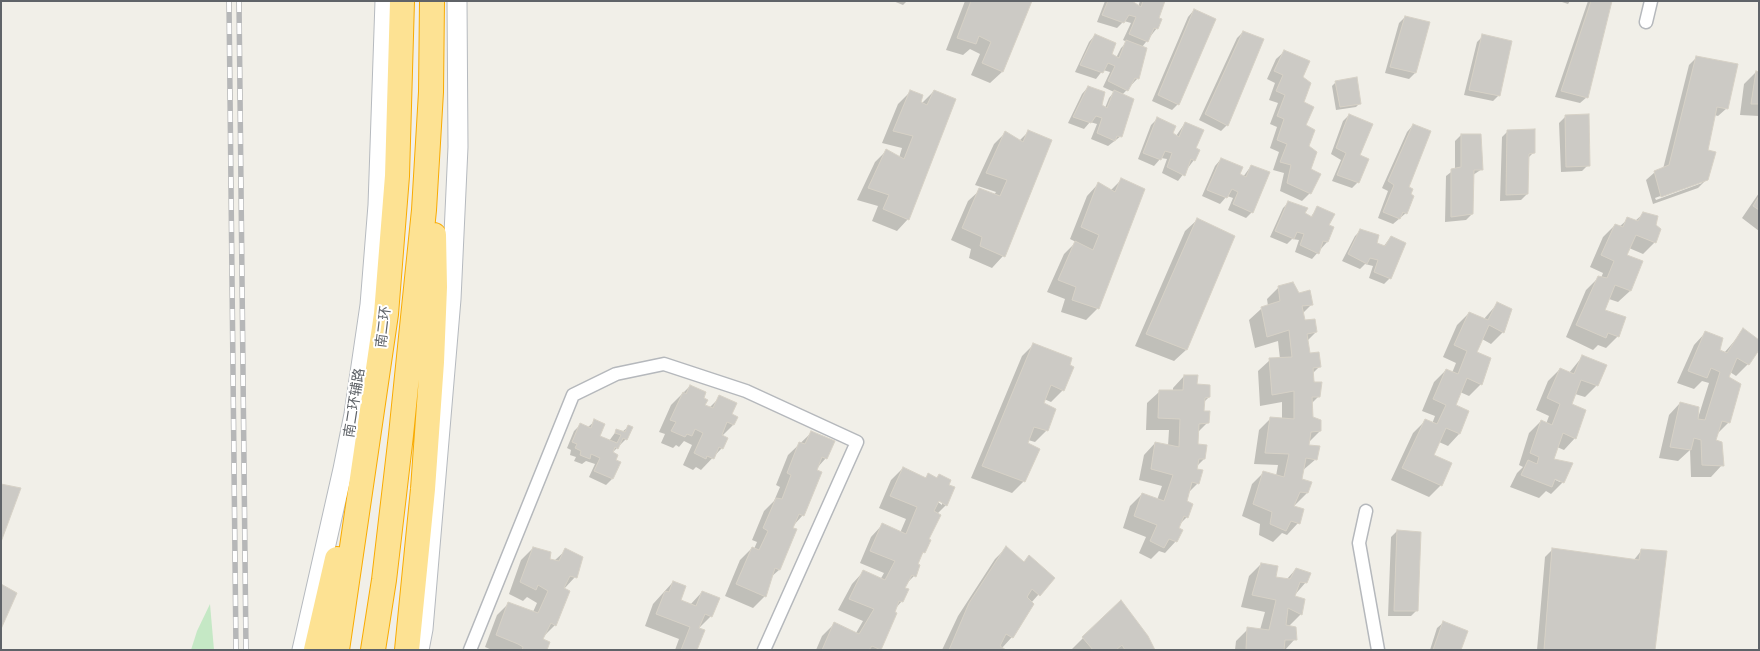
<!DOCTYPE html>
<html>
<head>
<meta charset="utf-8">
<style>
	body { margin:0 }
	#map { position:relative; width:1760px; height:651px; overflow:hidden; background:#f1efe8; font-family:"Archivo Narrow",sans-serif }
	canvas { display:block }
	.frame { position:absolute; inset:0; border:2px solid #5f6368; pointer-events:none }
</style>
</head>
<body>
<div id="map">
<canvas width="1760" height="651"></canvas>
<div class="frame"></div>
</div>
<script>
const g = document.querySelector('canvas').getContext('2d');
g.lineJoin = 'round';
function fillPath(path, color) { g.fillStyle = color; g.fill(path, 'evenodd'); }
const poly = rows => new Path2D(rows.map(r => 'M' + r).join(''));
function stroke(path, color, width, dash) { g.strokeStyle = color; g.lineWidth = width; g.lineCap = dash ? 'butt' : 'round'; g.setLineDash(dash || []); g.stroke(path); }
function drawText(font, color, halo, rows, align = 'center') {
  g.font = font + ' "Archivo Narrow","Noto Sans SC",sans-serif'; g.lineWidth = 4; g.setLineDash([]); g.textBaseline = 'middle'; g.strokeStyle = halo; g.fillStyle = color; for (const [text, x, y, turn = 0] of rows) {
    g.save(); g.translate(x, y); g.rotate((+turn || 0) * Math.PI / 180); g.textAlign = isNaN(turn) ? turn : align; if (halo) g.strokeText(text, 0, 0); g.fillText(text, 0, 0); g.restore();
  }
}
fillPath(poly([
	[210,604,214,650,191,650,197,631]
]), '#c5e8c5');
fillPath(poly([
	[893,1,907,1,903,5],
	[965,1,1030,1,1002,72,990,83,971,75,980,54,970,49,963,55,946,50],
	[1105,1,1131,1,1138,7,1140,1,1164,1,1157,19,1157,28,1142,47,1138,78,1122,95,1121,136,1108,146,1091,139,1097,124,1090,122,1084,129,1068,123,1082,94,1088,87,1100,105,1105,108,1109,98,1114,92,1103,87,1110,72,1103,70,1096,79,1075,72,1089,42,1095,35,1110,54,1116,58,1121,48,1127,42,1123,40,1131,23,1124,21,1117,28,1097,22],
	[1559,1,1570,1,1568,4],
	[1588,1,1611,1,1587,97,1580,103,1555,97],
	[1194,10,1178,104,1172,110,1152,101,1188,17],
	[1405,17,1415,73,1409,79,1385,73,1399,23],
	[1243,32,1227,125,1221,131,1199,120,1237,38],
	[1483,36,1499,95,1493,101,1464,95,1477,42],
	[1285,51,1301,78,1310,193,1302,201,1280,191,1284,173,1273,170,1279,152,1270,148,1277,127,1270,124,1278,103,1269,100,1275,83,1267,79,1276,59],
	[1697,57,1727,108,1718,116,1714,115,1706,151,1707,179,1698,188,1653,204,1646,180,1655,172,1663,169,1689,65],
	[1702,181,1702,183,1656,200,1655,198],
	[1756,72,1759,73,1759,116,1740,115,1744,84],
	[1336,82,1360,103,1356,107,1336,110,1332,86],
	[934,91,908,219,897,231,872,221,878,206,857,200,875,162,886,151,899,158,902,148,882,143,898,104,910,92,922,103],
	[1349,115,1358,156,1358,182,1352,188,1332,181,1341,160,1331,154,1343,121],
	[1565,117,1588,165,1582,171,1561,172,1559,123],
	[1157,119,1176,136,1185,123,1195,149,1194,160,1178,181,1162,173,1167,159,1161,158,1154,166,1138,159,1151,125],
	[1413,125,1406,213,1393,224,1378,218,1388,191,1382,188,1407,132],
	[1508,131,1534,152,1527,159,1527,194,1521,200,1500,201,1502,137],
	[1028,132,1003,256,992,268,969,258,971,249,951,240,968,201,980,190,994,195,996,192,975,185,994,144,1005,133,1019,141],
	[1461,135,1482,169,1473,175,1472,214,1466,220,1445,222,1446,176,1455,169,1455,141],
	[1221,159,1243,177,1251,166,1252,212,1246,218,1228,210,1233,198,1227,196,1220,204,1202,196,1215,166],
	[1121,180,1098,308,1086,320,1061,312,1065,299,1047,292,1064,254,1076,242,1070,239,1087,196,1098,184,1110,191],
	[1759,193,1759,231,1742,218],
	[1289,202,1310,218,1318,207,1328,226,1327,242,1312,259,1295,252,1299,240,1292,239,1287,244,1270,237,1283,208],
	[1644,213,1654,226,1655,242,1643,254,1629,248,1625,256,1642,261,1630,291,1618,302,1609,299,1604,311,1618,336,1606,348,1598,345,1593,350,1566,337,1586,290,1598,278,1601,278,1603,273,1590,267,1603,237,1615,225,1619,227,1628,219,1635,221],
	[1197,220,1186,350,1174,361,1135,346,1185,231],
	[1361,230,1375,243,1383,247,1391,237,1390,278,1384,284,1369,278,1373,266,1365,264,1360,269,1342,261,1355,236],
	[1279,287,1298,295,1312,304,1303,313,1304,321,1316,332,1307,341,1309,354,1319,367,1312,374,1319,396,1311,404,1312,418,1320,431,1308,443,1316,459,1302,471,1301,480,1307,493,1293,507,1298,523,1287,535,1282,533,1273,542,1259,535,1260,524,1242,516,1252,484,1264,472,1276,476,1278,465,1254,464,1259,430,1271,418,1282,420,1282,402,1260,406,1258,371,1270,360,1280,359,1278,341,1255,348,1249,320,1261,309,1268,306,1267,299],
	[1497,304,1511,309,1503,332,1491,344,1482,339,1475,353,1481,384,1469,396,1460,392,1454,405,1467,411,1459,434,1448,446,1439,442,1432,456,1441,485,1429,497,1391,480,1413,433,1425,421,1432,424,1435,416,1422,411,1434,382,1446,370,1452,373,1456,363,1443,357,1457,325,1469,313,1483,320],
	[1744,330,1748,364,1736,376,1730,372,1728,377,1729,422,1717,434,1714,441,1722,465,1711,477,1691,477,1690,450,1678,461,1659,458,1669,415,1680,403,1698,418,1709,383,1702,381,1694,389,1677,383,1694,345,1705,333,1719,351,1724,353],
	[1034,344,1069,366,1063,390,1051,402,1044,399,1042,404,1047,430,1035,442,1028,440,1024,481,1012,493,971,478,1022,356],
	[1582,357,1597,385,1585,397,1575,394,1570,405,1575,438,1564,450,1557,447,1552,460,1563,482,1551,494,1546,491,1539,498,1510,487,1517,473,1523,467,1519,465,1529,433,1541,421,1546,424,1549,416,1536,410,1548,381,1560,369,1569,373],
	[1549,477,1560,479,1560,482],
	[1184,376,1209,397,1203,403,1203,413,1208,422,1197,433,1197,446,1204,459,1197,466,1198,483,1187,494,1185,502,1187,517,1179,525,1176,541,1165,553,1159,551,1151,559,1139,553,1146,537,1123,528,1130,506,1142,494,1157,500,1162,486,1139,480,1144,455,1155,443,1168,446,1169,430,1146,430,1147,403,1159,392,1173,392,1173,388],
	[690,386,702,399,704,406,709,408,720,397,731,415,736,418,733,425,722,436,722,448,701,470,696,467,693,470,683,465,692,445,684,441,679,447,676,445,673,448,661,443,665,434,659,432,671,405],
	[595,421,598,437,609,441,617,430,622,432,628,427,626,439,612,453,614,461,619,463,612,479,606,485,589,477,595,464,586,461,582,464,574,461,576,457,570,455,571,450,567,448,574,431,580,425,588,427],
	[811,433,826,458,817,468,803,515,793,526,792,528,795,530,779,570,771,577,765,596,753,608,725,596,740,560,752,548,754,549,757,542,752,540,764,511,774,501,780,487,776,485,788,455],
	[903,468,924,479,929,474,936,478,939,476,947,486,953,488,946,505,937,514,924,552,919,557,914,576,905,585,902,601,895,609,880,649,816,650,822,636,834,624,856,633,863,621,838,610,852,584,863,572,880,580,884,573,860,563,871,537,882,525,900,533,906,519,879,508,891,480],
	[934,499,942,502,942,505],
	[1397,531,1417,610,1411,616,1388,616,1391,537],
	[533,548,548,560,554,561,566,550,575,577,564,589,555,625,543,637,546,650,492,650,485,647,497,615,509,603,533,612,537,603,527,597,523,601,509,594,521,560],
	[1006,548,1023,563,1053,578,1031,603,1012,637,1002,648,1004,650,942,650,958,616,995,559],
	[1553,549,1633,561,1641,551,1653,650,1537,650,1545,557],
	[1261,564,1275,578,1286,580,1296,569,1306,582,1293,597,1301,614,1288,627,1295,639,1285,650,1235,650,1236,641,1248,629,1260,630,1265,612,1241,607,1249,576],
	[673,582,679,600,690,605,702,592,711,616,698,629,696,650,675,650,679,639,645,626,653,604],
	[1444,622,1460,650,1430,650,1437,628],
	[1083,638,1154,650,1071,650]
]), '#0003');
const building = poly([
	[971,1,1032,1,1003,72,982,63,991,42,979,36,976,44,957,38,971,1],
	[1108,1,1132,1,1141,7,1143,1,1165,1,1159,18,1162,19,1158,29,1154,28,1148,42,1129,34,1136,17,1129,15,1124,23,1102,15,1108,1],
	[1591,1,1612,1,1588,98,1561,91,1591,1],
	[1194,9,1216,19,1179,105,1158,95,1194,9],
	[1405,16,1430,22,1416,73,1390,67,1405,16],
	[1243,31,1264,39,1228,126,1205,114,1243,31],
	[1095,34,1116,43,1112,54,1119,58,1126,40,1147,48,1139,79,1135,78,1128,91,1108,81,1115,66,1108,63,1103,73,1080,65,1095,34],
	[1482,34,1512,41,1500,96,1469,90,1482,34],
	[1284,50,1310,61,1303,77,1311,83,1304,102,1314,107,1306,125,1315,130,1309,146,1317,152,1311,169,1321,174,1311,194,1287,183,1291,165,1280,162,1287,144,1277,140,1284,119,1277,116,1285,95,1276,91,1283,75,1274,71,1284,50],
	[1696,56,1738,64,1728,109,1717,107,1708,150,1716,152,1708,180,1661,197,1654,171,1669,165,1696,56],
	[1756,71,1759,72,1759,104,1751,104,1756,71],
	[1357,77,1361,104,1340,107,1335,81,1357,77],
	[1088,86,1105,92,1102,105,1107,108,1114,90,1134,99,1122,137,1117,136,1115,141,1097,133,1102,118,1096,116,1091,123,1073,117,1088,86],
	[910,90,923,95,921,102,927,105,934,90,956,99,909,220,883,209,889,195,868,188,886,149,904,159,913,136,893,131,910,90],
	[1349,114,1373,124,1360,155,1369,159,1359,183,1337,175,1346,153,1336,148,1349,114],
	[1589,114,1590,166,1566,167,1565,115,1589,114],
	[1157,117,1176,126,1173,133,1179,137,1185,122,1204,130,1196,148,1200,150,1195,161,1191,159,1185,176,1167,167,1172,153,1165,151,1161,160,1143,153,1157,117],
	[1413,124,1431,131,1409,187,1413,189,1411,194,1414,196,1407,214,1403,212,1400,219,1383,212,1394,185,1388,181,1413,124],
	[1535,129,1535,153,1529,154,1528,194,1506,195,1507,130,1535,129],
	[1028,130,1052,140,1005,257,980,246,982,237,962,228,979,188,1000,196,1007,180,986,173,1005,131,1023,142,1028,130],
	[1461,134,1481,134,1483,170,1474,170,1473,214,1451,217,1451,169,1461,167,1461,134],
	[1221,158,1243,167,1240,174,1246,177,1251,165,1270,172,1253,213,1233,204,1238,192,1232,189,1227,198,1207,190,1221,158],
	[1121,178,1145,189,1099,309,1072,300,1076,287,1058,280,1075,241,1093,250,1099,235,1081,227,1098,182,1115,192,1121,178],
	[1759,196,1759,210,1753,206,1759,196],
	[1288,201,1308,208,1305,213,1312,217,1317,206,1335,214,1329,225,1334,227,1328,242,1323,241,1319,254,1300,245,1304,234,1297,232,1294,239,1275,231,1288,201],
	[1643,212,1658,216,1656,225,1661,229,1656,243,1636,235,1627,255,1643,261,1631,291,1615,285,1605,310,1626,317,1619,337,1608,333,1606,338,1576,325,1598,276,1607,278,1614,261,1601,255,1615,224,1623,227,1627,217,1638,221,1643,212],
	[1197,218,1235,236,1187,350,1146,334,1197,218],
	[1360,229,1379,235,1377,243,1385,246,1391,236,1406,243,1391,279,1374,272,1378,260,1370,258,1367,264,1348,254,1360,229],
	[1293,282,1299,293,1310,290,1313,305,1302,306,1305,320,1315,319,1317,332,1307,334,1310,353,1319,352,1321,367,1313,368,1314,382,1322,382,1320,397,1312,397,1313,417,1321,420,1321,431,1311,432,1309,445,1320,446,1317,460,1306,458,1302,479,1312,482,1308,493,1300,492,1294,506,1304,509,1300,524,1291,521,1286,531,1270,524,1272,512,1253,504,1263,471,1284,477,1289,454,1265,453,1270,417,1294,419,1294,391,1272,395,1269,358,1292,357,1289,330,1267,337,1261,307,1280,301,1278,286,1293,282],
	[1497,302,1512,309,1504,333,1489,325,1477,352,1491,358,1482,385,1467,378,1456,405,1469,411,1460,434,1446,428,1434,455,1452,463,1442,486,1402,468,1425,419,1437,424,1446,405,1433,399,1446,369,1458,374,1467,351,1454,345,1469,312,1488,320,1497,302],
	[1743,328,1759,340,1759,350,1749,365,1737,358,1729,377,1741,384,1730,423,1722,421,1716,440,1722,442,1724,466,1702,465,1701,440,1694,438,1691,450,1670,447,1680,402,1699,407,1698,419,1705,420,1720,372,1711,368,1707,378,1688,371,1705,331,1723,338,1720,350,1727,353,1743,328],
	[1033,343,1072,358,1070,365,1074,367,1064,391,1051,385,1044,403,1056,409,1048,431,1034,427,1028,443,1040,449,1025,482,982,466,1033,343],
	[1582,355,1607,365,1598,386,1581,380,1572,404,1586,410,1576,439,1563,433,1554,459,1573,463,1564,483,1555,479,1552,487,1521,475,1528,460,1537,464,1539,457,1530,453,1541,420,1552,425,1560,404,1547,398,1560,368,1574,374,1582,355],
	[1184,375,1198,375,1197,384,1210,385,1210,397,1205,398,1204,411,1210,411,1209,423,1199,424,1198,444,1207,445,1205,459,1199,459,1197,469,1203,470,1199,484,1192,482,1187,501,1193,504,1188,518,1184,516,1179,528,1183,530,1177,542,1169,539,1164,548,1150,541,1157,525,1134,516,1142,493,1164,501,1173,475,1151,469,1155,442,1179,447,1180,419,1158,418,1159,390,1183,390,1184,375],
	[690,385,706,392,704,398,708,400,705,405,713,408,719,395,737,403,732,414,738,417,734,425,727,422,722,435,728,438,723,449,719,447,714,459,707,456,706,459,694,453,703,433,695,429,692,436,687,434,685,437,671,431,676,422,670,420,683,392,686,394,690,385],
	[594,419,605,424,600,436,617,443,621,435,615,433,616,429,625,432,628,425,633,427,627,440,623,438,618,449,615,447,613,452,618,455,616,460,621,462,613,479,594,471,600,458,591,454,590,459,580,455,581,451,575,448,577,444,572,442,580,423,591,428,594,419],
	[811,431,835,441,827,459,822,457,817,470,822,472,804,516,799,514,793,528,797,529,780,570,775,568,766,597,736,584,752,547,759,550,768,531,763,528,776,498,782,499,791,475,787,473,799,442,805,444,811,431],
	[903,467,926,478,928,473,937,478,939,474,951,480,949,485,955,487,947,506,939,501,934,511,941,515,929,539,931,540,925,553,923,552,918,564,920,565,916,577,912,575,905,588,909,589,903,602,899,601,895,612,897,613,881,650,872,646,869,650,822,650,834,622,859,634,874,609,849,599,863,570,885,580,895,561,870,551,882,523,906,534,917,507,890,496,903,467],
	[1,484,21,488,1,542,1,484],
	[1397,530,1421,532,1418,611,1394,611,1397,530],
	[1006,546,1024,562,1029,555,1055,578,1040,596,1032,589,1027,597,1034,604,1013,638,1006,634,1000,646,1006,650,949,650,969,603,1006,546],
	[533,547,551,552,550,559,559,561,565,548,583,557,577,578,570,576,564,588,570,591,556,626,551,623,543,639,550,642,547,650,522,650,523,647,518,644,496,635,508,602,538,613,548,591,538,585,536,590,520,582,533,547],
	[1552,548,1639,560,1641,549,1667,551,1655,650,1544,650,1552,548],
	[1261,563,1278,566,1276,577,1290,579,1296,568,1311,573,1307,583,1300,582,1295,596,1305,599,1302,615,1288,608,1286,625,1296,627,1297,640,1285,640,1284,650,1246,650,1247,627,1269,630,1276,600,1252,595,1261,563],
	[673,581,686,586,681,600,696,606,702,591,720,598,712,617,705,614,699,628,705,630,697,650,681,650,690,627,656,614,665,591,669,592,673,581],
	[1,584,17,593,1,629,1,584],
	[1121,600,1148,636,1155,650,1125,650,1122,645,1116,650,1093,650,1082,637,1121,600],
	[1443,621,1468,631,1461,650,1433,650,1443,621]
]);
fillPath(building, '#cccac5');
stroke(building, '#d6d1c6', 1);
const street = poly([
	[1646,22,1651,1],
	[1366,511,1359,543,1378,650],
	[470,650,573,395,616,374,664,364,746,391,857,442,764,650]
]);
const secondary = poly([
	[302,650,343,469,354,414,370,305,378,205,385,1],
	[419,650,423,629,451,299,458,147,457,1]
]);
const highway = poly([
	[316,650,337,559],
	[337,650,386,314,397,176,402,1],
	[373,650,384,580,401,435,424,210,431,92,432,1],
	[407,650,423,489,432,362,435,287,434,235]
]);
stroke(street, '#b5b8bc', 15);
stroke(secondary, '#b6babf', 21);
stroke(highway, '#f9ab00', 26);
stroke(street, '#fff', 12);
stroke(secondary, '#fff', 19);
stroke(highway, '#fde293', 24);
const rail = poly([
	[229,1,236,650],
	[239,1,246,650]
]);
stroke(rail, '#b6b7b8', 5.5);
stroke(rail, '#fff', 4, [11]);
drawText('14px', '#5f6368', '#fff', [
	["南二环",384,327,-83],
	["南二环辅路",355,403,-81]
]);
</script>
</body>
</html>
